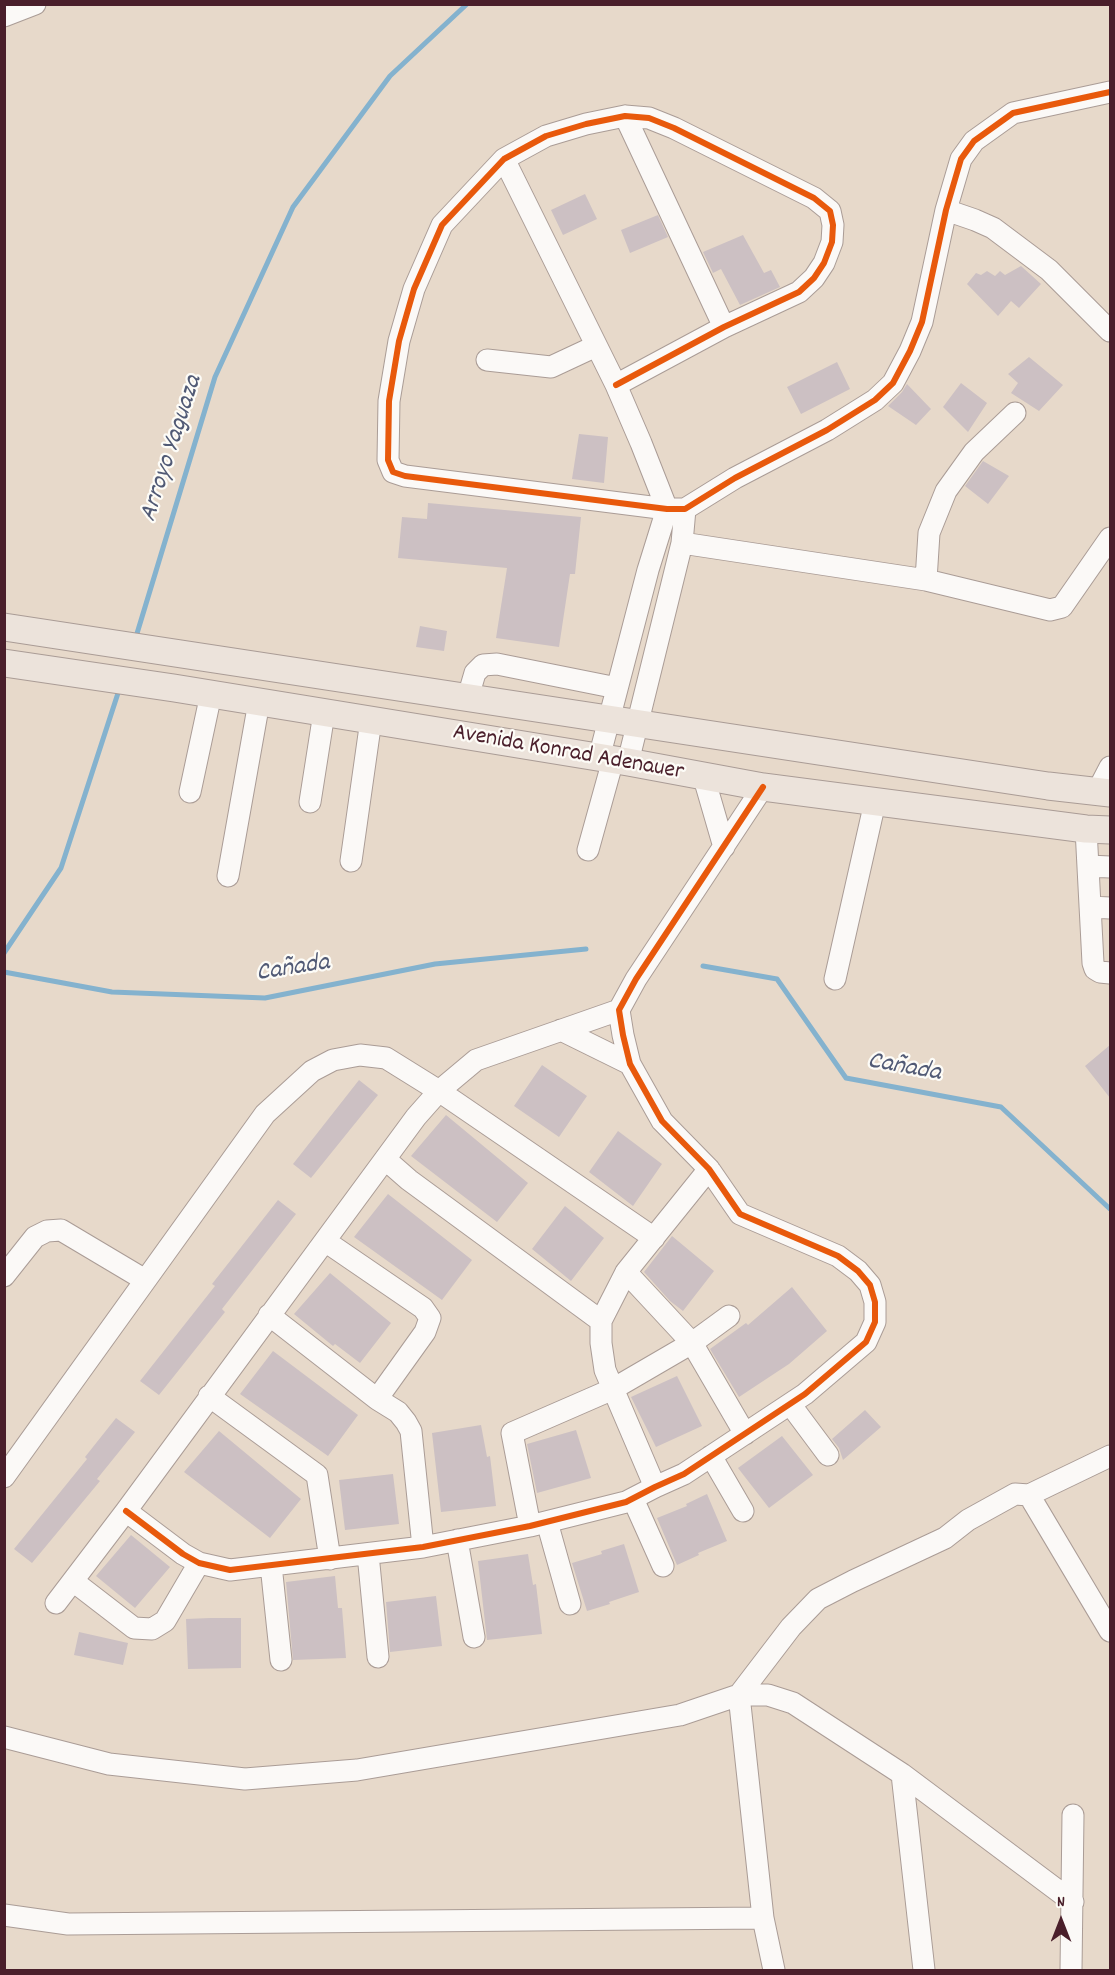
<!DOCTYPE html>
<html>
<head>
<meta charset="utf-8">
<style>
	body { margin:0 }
	#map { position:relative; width:1115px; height:1975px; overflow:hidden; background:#e7d9ca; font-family:Dekko,sans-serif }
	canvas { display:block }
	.frame { position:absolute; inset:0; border:6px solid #4a1f2b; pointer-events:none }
	.north { position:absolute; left:1031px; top:1891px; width:60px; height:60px; -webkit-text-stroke:4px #fdfcf7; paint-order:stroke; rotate:0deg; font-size:16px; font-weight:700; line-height:24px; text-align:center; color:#4a1f2b }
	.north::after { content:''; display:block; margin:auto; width:21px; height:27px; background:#4a1f2b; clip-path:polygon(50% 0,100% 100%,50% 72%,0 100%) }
</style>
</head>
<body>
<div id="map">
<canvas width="1115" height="1975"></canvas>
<div class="frame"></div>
<div class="north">N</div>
</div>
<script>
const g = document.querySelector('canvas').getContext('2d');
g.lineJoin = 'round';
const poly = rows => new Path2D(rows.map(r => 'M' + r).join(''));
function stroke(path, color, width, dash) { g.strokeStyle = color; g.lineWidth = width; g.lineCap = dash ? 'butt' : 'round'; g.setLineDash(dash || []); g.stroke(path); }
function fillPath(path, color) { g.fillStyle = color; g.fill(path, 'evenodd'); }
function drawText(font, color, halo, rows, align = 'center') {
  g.font = font + ' Dekko,sans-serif'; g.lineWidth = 4.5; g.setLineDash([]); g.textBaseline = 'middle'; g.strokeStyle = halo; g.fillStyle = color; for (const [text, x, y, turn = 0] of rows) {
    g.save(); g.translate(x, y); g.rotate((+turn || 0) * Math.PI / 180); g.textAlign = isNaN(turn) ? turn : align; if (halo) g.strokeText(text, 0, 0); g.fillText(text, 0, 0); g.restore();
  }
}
stroke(poly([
	[135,640,215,377,293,207,390,76,467,4],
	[4,953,61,868,120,687],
	[703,966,777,979,846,1078,1001,1107,1110,1209],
	[4,972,112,992,265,998,435,964,586,949]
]), '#84b2ce', 5);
fillPath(poly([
	[585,194,597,219,563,235,551,210],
	[658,215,668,237,630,253,621,230],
	[743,235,764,273,771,270,780,287,740,305,721,269,713,273,703,252],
	[1021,266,1041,284,1019,308,1011,301,998,316,967,284,976,273,981,275,987,271,995,276,1000,271,1005,275],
	[1029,357,1063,385,1039,411,1011,393,1018,383,1008,374],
	[837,362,850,389,801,414,787,387],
	[961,383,987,403,968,432,943,407],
	[907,384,931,409,916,425,888,406,902,392],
	[579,434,608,437,604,483,572,479],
	[983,461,1009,476,988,504,965,486],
	[428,503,581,517,575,574,570,574,559,647,496,638,507,568,398,558,402,517,427,519],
	[420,626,447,631,444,651,416,647],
	[1110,1045,1110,1098,1085,1066],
	[542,1065,587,1096,559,1137,514,1106],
	[359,1080,378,1095,311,1178,293,1164],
	[446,1115,528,1183,497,1222,411,1156],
	[618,1131,662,1164,633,1206,589,1172],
	[388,1194,472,1260,442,1300,354,1237],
	[278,1200,296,1214,222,1309,225,1312,159,1395,140,1381,215,1286,212,1284],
	[565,1206,604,1238,571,1281,532,1249],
	[672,1236,714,1271,683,1311,670,1301,644,1272],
	[330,1273,391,1323,360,1363,335,1344,333,1346,294,1314],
	[792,1287,827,1331,789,1364,739,1397,710,1349,746,1323,748,1325],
	[273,1351,358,1415,328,1456,240,1394],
	[677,1376,702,1426,656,1447,631,1397],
	[865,1410,881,1427,843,1460,839,1448,832,1439],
	[116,1418,135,1432,97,1479,100,1481,32,1563,14,1549,87,1459,85,1457],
	[481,1425,487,1457,490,1456,496,1506,441,1512,432,1433],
	[576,1430,591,1478,537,1493,527,1444],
	[219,1431,301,1499,270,1538,184,1472],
	[782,1436,813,1475,769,1508,738,1468],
	[393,1474,399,1524,345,1530,339,1480],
	[707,1494,727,1541,698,1553,699,1555,677,1565,657,1518,687,1506,686,1504],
	[131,1535,170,1567,135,1608,96,1576],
	[624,1544,639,1592,609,1602,610,1604,587,1611,572,1563,602,1554,601,1551],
	[528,1554,533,1585,536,1584,542,1634,487,1640,478,1561],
	[335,1576,338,1608,342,1608,346,1658,293,1660,286,1582],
	[436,1596,442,1646,390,1652,386,1602],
	[210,1618,241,1618,241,1668,188,1669,186,1619],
	[79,1632,128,1643,123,1665,74,1655]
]), '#ccc0c3');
const minor = poly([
	[4,16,35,4],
	[625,116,724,327],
	[504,159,616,385,641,443,667,509,648,570,599,758],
	[946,210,975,220,993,228,1049,270,1110,331],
	[487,360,551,367,596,346],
	[616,385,724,327,799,292,814,278,824,263,832,242,833,225,830,211,814,198,674,128,649,118,625,116,586,124,546,136,504,159,442,225,414,289,399,341,389,401,388,460,393,472,405,476,667,509,685,509,735,478,827,430,875,400,893,383,910,351,922,322,946,210,961,159,974,141,1013,113,1110,92],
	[682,543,926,580,1050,610,1062,607,1110,538],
	[926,580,929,533,946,491,974,452,1015,413],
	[468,697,475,673,483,665,497,664,617,688],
	[628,762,682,543,685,509],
	[704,778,724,847],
	[190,792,211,694],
	[1097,792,1110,767],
	[310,802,324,713],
	[1086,829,1093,963,1095,969,1100,972,1110,973],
	[588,850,613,760],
	[351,861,371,720],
	[1088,866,1110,867],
	[228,876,259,702],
	[1090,907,1110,908],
	[835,979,875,802],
	[561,1030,630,1064],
	[385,1159,409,1180,601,1321],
	[325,1241,423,1308,430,1318,425,1332,377,1399],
	[626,1272,692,1343,745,1434],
	[4,1276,35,1237,47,1231,61,1230,145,1280],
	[269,1315,377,1399,398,1412,406,1422,411,1431,423,1547],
	[209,1396,317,1475,330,1559],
	[790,1404,828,1455],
	[711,1456,743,1511],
	[4,1477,265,1114,312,1071,333,1060,360,1055,386,1058,439,1091,654,1238],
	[655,1487,605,1370,601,1343,601,1321,626,1272,709,1169],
	[1029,1495,1110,1456],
	[633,1499,663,1566],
	[126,1511,183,1554,199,1563,230,1570,423,1547,530,1526,626,1502,655,1487,684,1474,805,1394,866,1342,875,1322,875,1302,870,1285,858,1271,838,1256,740,1214,709,1169,662,1121,630,1064,623,1035,619,1010,636,979,763,787],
	[547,1522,570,1604],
	[530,1526,512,1433,613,1389,692,1343,729,1316],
	[457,1540,474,1637],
	[368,1554,378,1657],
	[271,1565,281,1660],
	[73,1581,134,1628,152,1629,165,1621,199,1563],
	[56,1603,126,1511,416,1117,439,1091,476,1060,619,1010],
	[4,1737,109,1764,245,1779,357,1770,680,1715,739,1695,768,1695,793,1703,902,1774,1073,1902],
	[902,1774,924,1970],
	[4,1915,68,1924,763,1918],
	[774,1970,763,1918,739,1695,791,1627,818,1599,853,1581,945,1538,968,1520,1015,1494,1029,1495,1110,1631],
	[1071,1970,1073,1815]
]);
const major = poly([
	[4,627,1048,786,1110,793],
	[4,663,174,688,628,762,763,787,1086,829,1110,830]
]);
stroke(minor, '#aa9c96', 23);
stroke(major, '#aa9c96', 29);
stroke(minor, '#fbf9f7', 21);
stroke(major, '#ece3db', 27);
stroke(poly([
	[616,385,724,327,799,292,814,278,824,263,832,242,833,225,830,211,814,198,674,128,649,118,625,116,586,124,546,136,504,159,442,225,414,289,399,341,389,401,388,460,393,472,405,476,667,509,685,509,735,478,827,430,875,400,893,383,910,351,922,322,946,210,961,159,974,141,1013,113,1110,92],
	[126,1511,183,1554,199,1563,230,1570,423,1547,530,1526,626,1502,655,1487,684,1474,805,1394,866,1342,875,1322,875,1302,870,1285,858,1271,838,1256,740,1214,709,1169,662,1121,630,1064,623,1035,619,1010,636,979,763,787]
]), '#e8590c', 6);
drawText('24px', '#4a1f2b', '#fdfcf7', [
	["Avenida Konrad Adenauer",568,754,10]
]);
drawText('italic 26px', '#515a75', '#fdfcf7', [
	["Arroyo Yaguaza",173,449,-72],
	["Cañada",293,970,-9],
	["Cañada",904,1069,10]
]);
</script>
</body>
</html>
